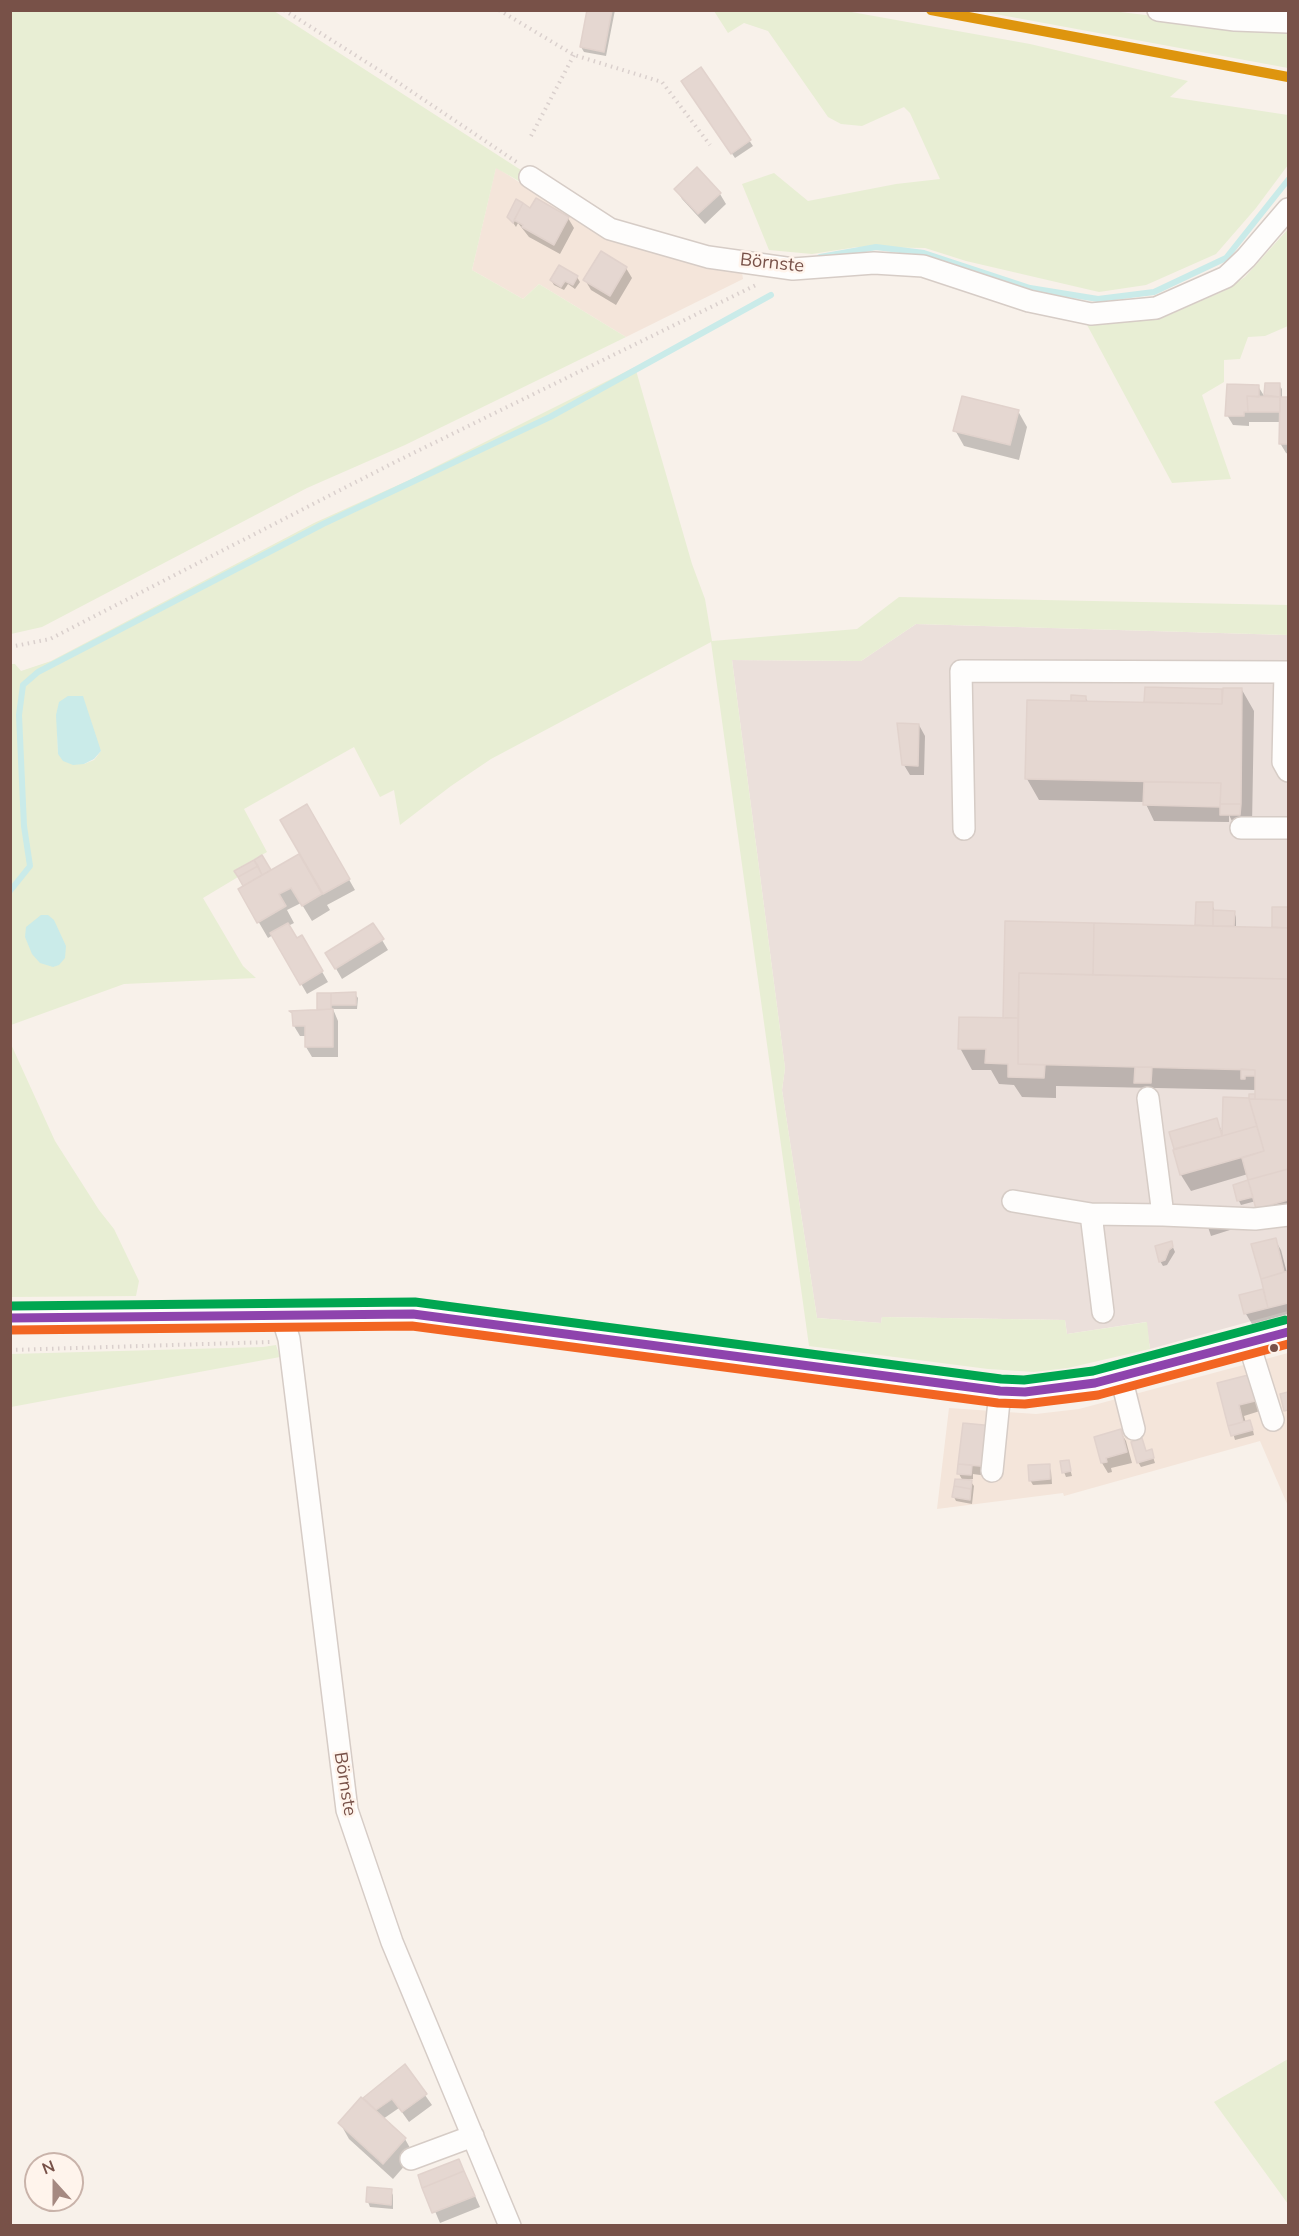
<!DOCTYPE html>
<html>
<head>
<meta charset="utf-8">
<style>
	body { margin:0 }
	#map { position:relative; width:1299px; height:2236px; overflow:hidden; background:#f8f1ea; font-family:Mulish,sans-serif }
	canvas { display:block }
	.frame { position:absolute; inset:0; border:12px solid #785148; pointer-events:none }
	.north { position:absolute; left:24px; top:2152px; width:60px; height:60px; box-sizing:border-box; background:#fff4ec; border:2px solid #c9b3aa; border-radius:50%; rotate:339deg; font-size:16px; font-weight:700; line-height:24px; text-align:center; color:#785148 }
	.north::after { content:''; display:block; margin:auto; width:21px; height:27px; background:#a58981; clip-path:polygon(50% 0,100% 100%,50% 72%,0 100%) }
</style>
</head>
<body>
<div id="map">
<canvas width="1299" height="2236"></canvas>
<div class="frame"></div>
<div class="north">N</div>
</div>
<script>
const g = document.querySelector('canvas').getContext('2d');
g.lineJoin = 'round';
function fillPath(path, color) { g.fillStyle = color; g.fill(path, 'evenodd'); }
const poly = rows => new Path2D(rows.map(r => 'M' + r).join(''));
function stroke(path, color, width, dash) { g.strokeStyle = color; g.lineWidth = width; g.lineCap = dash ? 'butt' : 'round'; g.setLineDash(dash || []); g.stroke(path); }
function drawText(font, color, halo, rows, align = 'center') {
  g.font = font + ' Mulish,sans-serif'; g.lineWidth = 5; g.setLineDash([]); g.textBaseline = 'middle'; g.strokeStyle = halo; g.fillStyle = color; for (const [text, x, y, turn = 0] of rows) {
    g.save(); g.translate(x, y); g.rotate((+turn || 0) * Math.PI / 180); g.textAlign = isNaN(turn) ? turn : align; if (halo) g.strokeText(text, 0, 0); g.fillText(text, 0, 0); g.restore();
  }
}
fillPath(poly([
	[496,167,606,239,709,267,742,272,743,279,626,337,539,284,523,299,472,270],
	[1288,1353,1288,1506,1260,1441,1064,1496,1063,1493,937,1509,949,1408,1036,1414,1079,1409]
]), '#f4e5da');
fillPath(poly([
	[916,624,1288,635,1288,1311,1150,1349,1146,1322,1067,1334,1065,1320,882,1317,881,1323,817,1318,782,1090,785,1068,732,660,861,661]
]), '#ebe0db');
fillPath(poly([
	[10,11,274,11,524,172,524,184,496,168,472,270,523,299,539,284,626,337,405,445,307,488,42,627,11,634],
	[714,11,846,11,1030,44,1188,81,1170,97,1288,115,1288,165,1256,208,1216,254,1146,285,1099,292,966,261,925,248,857,247,812,254,769,250,742,184,774,173,808,201,896,184,940,179,910,113,904,107,862,126,841,124,828,117,768,31,744,23,728,33],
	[979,11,1112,11,1288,32,1288,68],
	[1288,229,1288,326,1265,336,1248,337,1240,359,1224,360,1224,382,1202,395,1231,479,1172,483,1086,323,1095,324,1160,319,1226,290,1245,277],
	[635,367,692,564,705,599,712,641,857,629,899,597,1288,605,1288,635,916,624,861,661,732,660,785,1068,782,1090,817,1318,881,1323,882,1317,1065,1320,1067,1334,1147,1322,1150,1349,1068,1368,1034,1372,988,1369,809,1346,711,642,491,759,451,786,400,825,394,790,380,797,354,747,244,809,267,852,235,870,238,877,203,898,243,966,256,978,124,984,11,1025,11,664,15,664,21,671,51,661,314,523,407,481],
	[57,725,101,751,94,760,84,764,58,754],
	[10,1042,55,1141,99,1210,114,1229,139,1281,136,1296,11,1297],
	[276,1345,280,1357,11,1407,11,1354,263,1347],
	[1288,2059,1288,2204,1214,2102]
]), '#e8eed4');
fillPath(poly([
	[68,696,83,696,101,751,94,759,84,764,73,765,63,761,58,754,56,715,59,702],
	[41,915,48,915,54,920,66,946,65,958,59,965,53,967,40,963,32,954,25,937,26,927]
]), '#caebe9');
fillPath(poly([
	[589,10,615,10,606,56,584,52,581,47],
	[701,69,753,146,735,158,686,86],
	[676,189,720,194,726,204,705,224,682,199],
	[531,210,568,218,574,228,560,254,529,237,518,223,516,227,509,217],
	[560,267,577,277,580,282,575,289,568,284,564,290,554,285,551,280],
	[626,268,632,278,616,305,591,290,585,280],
	[1266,384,1279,385,1282,389,1282,398,1288,398,1288,454,1286,453,1280,443,1281,422,1249,422,1249,426,1233,425,1227,415,1258,386,1266,399],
	[1018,411,1027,427,1019,460,964,446,955,430],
	[1146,689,1242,690,1254,711,1252,825,1234,825,1229,815,1229,822,1154,821,1145,802,1039,800,1027,779,1028,701,1072,702,1085,697,1088,702,1146,704],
	[919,725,925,736,924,775,910,775,904,765],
	[307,806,355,890,327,905,330,910,312,921,301,903,287,910,294,923,288,926,296,940,302,937,328,982,307,994,273,935,268,938,240,890,245,887,236,871,262,857,270,872,301,855],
	[1197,904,1212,904,1215,912,1234,912,1236,917,1236,928,1273,929,1274,908,1288,909,1288,1218,1267,1224,1256,1201,1241,1205,1239,1201,1235,1186,1250,1181,1248,1174,1191,1191,1181,1175,1171,1133,1216,1120,1223,1133,1250,1099,1250,1095,1254,1095,1256,1100,1256,1090,1056,1086,1056,1098,1022,1097,1014,1085,999,1084,991,1070,972,1070,960,1048,1005,1019,1006,922,1197,927],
	[373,925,388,950,342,979,327,953],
	[318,994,355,994,358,998,357,1009,333,1009,338,1021,338,1057,312,1057,306,1047,306,1036,300,1036,294,1026,320,1012],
	[1231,1226,1233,1229,1211,1236,1208,1227],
	[1275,1240,1281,1250,1287,1273,1288,1273,1288,1314,1252,1324,1246,1314,1241,1296,1265,1290,1253,1245],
	[1171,1243,1175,1252,1167,1265,1163,1266,1160,1261],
	[1219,1384,1257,1386,1263,1410,1244,1416,1246,1423,1249,1421,1252,1426,1254,1435,1235,1440],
	[964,1424,995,1477,973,1474,973,1479,969,1479,974,1486,972,1504,956,1501,954,1497,963,1481,959,1474],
	[1120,1431,1126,1441,1132,1463,1111,1468,1112,1472,1108,1473,1102,1463],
	[1151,1451,1155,1463,1141,1467,1138,1462,1146,1452],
	[1068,1461,1072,1476,1066,1477,1064,1472],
	[1049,1466,1051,1471,1052,1484,1033,1485,1030,1480],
	[405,2067,432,2105,409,2122,399,2108,383,2119,405,2139,414,2155,393,2179,349,2139,340,2123,368,2105,365,2099],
	[464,2171,480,2207,440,2223,420,2176],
	[391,2191,393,2195,393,2209,370,2207,368,2202]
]), '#0003');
stroke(poly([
	[820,257,876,247,924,253,1030,288,1098,299,1154,292,1226,258,1288,180],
	[10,891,30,866,24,826,19,715,23,685,38,672,323,524,550,417,771,295]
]), '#caebe9', 6);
const building = poly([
	[587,10,612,10,604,52,580,47,587,10],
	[701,67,751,140,731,154,681,81,701,67],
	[697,167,721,193,698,214,674,189,697,167],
	[536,198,569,217,554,245,522,227,523,225,514,220,523,203,530,208,536,198],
	[516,199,523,203,513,223,507,217,516,199],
	[601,251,627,267,610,296,583,280,601,251],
	[559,265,578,276,573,285,565,281,561,287,550,280,559,265],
	[1265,383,1280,383,1280,397,1264,395,1265,383],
	[1227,384,1259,385,1259,397,1247,396,1248,412,1244,412,1244,416,1225,416,1227,384],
	[962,396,1019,410,1010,445,953,431,962,396],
	[1247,396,1280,397,1280,412,1248,412,1247,396],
	[1280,397,1288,397,1288,444,1279,444,1280,397],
	[1145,687,1222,689,1222,704,1144,702,1145,687],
	[1223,688,1242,688,1241,804,1220,804,1221,783,1025,779,1027,700,1222,704,1223,688],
	[1071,695,1086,696,1086,701,1071,701,1071,695],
	[897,723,919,724,918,766,902,765,897,723],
	[1144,782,1221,783,1220,807,1143,805,1144,782],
	[307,804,350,879,323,894,280,820,307,804],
	[1220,804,1241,804,1240,815,1220,815,1220,804],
	[299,854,322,894,302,906,291,888,279,894,286,906,257,923,238,889,299,854],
	[262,855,271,870,262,875,254,860,262,855],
	[254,860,258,866,238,877,234,871,254,860],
	[258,866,262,875,243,886,238,877,258,866],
	[1196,902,1213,902,1213,926,1195,925,1196,902],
	[1272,907,1288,907,1288,928,1272,927,1272,907],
	[1213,910,1235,911,1234,926,1213,926,1213,910],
	[1005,921,1094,923,1093,975,1019,973,1018,1018,1003,1018,1005,921],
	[288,923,297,938,302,935,323,971,300,985,270,933,288,923],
	[373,923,384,939,335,969,325,953,373,923],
	[1094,923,1288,928,1288,979,1093,975,1094,923],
	[1019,973,1288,979,1288,1100,1255,1099,1255,1070,1018,1064,1019,973],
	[356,992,356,1005,331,1005,331,993,356,992],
	[317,993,331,993,331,1009,317,1010,317,993],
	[333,1009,333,1047,305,1047,305,1026,293,1026,292,1013,289,1011,333,1009],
	[959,1017,1018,1018,1018,1064,1045,1065,1044,1078,1008,1077,1008,1064,985,1063,986,1049,958,1049,959,1017],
	[1135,1067,1152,1067,1151,1083,1134,1083,1135,1067],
	[1241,1069,1255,1070,1255,1076,1245,1076,1245,1079,1241,1079,1241,1069],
	[1249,1094,1255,1094,1255,1099,1249,1099,1257,1126,1222,1136,1223,1097,1249,1098,1249,1094],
	[1249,1099,1288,1100,1288,1169,1248,1180,1242,1158,1264,1151,1249,1099],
	[1217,1118,1222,1136,1174,1149,1169,1132,1217,1118],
	[1257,1126,1264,1151,1180,1175,1173,1150,1257,1126],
	[1288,1169,1288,1200,1256,1209,1248,1180,1288,1169],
	[1248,1180,1253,1197,1237,1201,1233,1185,1248,1180],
	[1276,1238,1284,1272,1261,1279,1251,1244,1276,1238],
	[1172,1241,1173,1247,1169,1250,1165,1260,1159,1262,1155,1246,1172,1241],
	[1288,1271,1288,1303,1268,1308,1261,1279,1288,1271],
	[1263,1289,1268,1308,1244,1314,1239,1295,1263,1289],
	[1252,1374,1259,1400,1239,1405,1243,1422,1228,1426,1217,1383,1252,1374],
	[1288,1392,1288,1410,1284,1411,1280,1394,1288,1392],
	[1250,1420,1253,1430,1231,1436,1228,1426,1250,1420],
	[963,1423,994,1426,990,1467,958,1464,963,1423],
	[1121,1429,1127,1452,1106,1458,1107,1462,1101,1463,1094,1437,1121,1429],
	[1142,1438,1146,1451,1152,1449,1154,1458,1137,1463,1131,1442,1142,1438],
	[1069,1460,1071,1471,1062,1473,1060,1461,1069,1460],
	[958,1464,972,1465,971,1475,957,1474,958,1464],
	[1050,1464,1050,1479,1029,1481,1028,1465,1050,1464],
	[955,1479,972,1480,971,1489,954,1486,955,1479],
	[954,1486,971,1489,970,1500,952,1497,954,1486],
	[405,2064,427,2094,402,2112,392,2099,376,2110,363,2098,405,2064],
	[361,2097,406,2138,383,2164,338,2123,361,2097],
	[459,2159,464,2171,422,2188,418,2175,459,2159],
	[464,2171,475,2196,432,2213,422,2188,464,2171],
	[367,2187,392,2189,391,2205,366,2202,367,2187]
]);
fillPath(building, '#e5d7d1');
stroke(building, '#e1d2cc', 1.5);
const minor = poly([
	[1158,10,1235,20,1288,22],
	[530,177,610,229,708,257,793,269,874,263,923,266,1029,301,1091,314,1156,308,1226,277,1246,258,1288,209],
	[1285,672,1283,762,1288,771],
	[1241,828,1288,828],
	[964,829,961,671,1288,672],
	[1148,1098,1163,1215,1255,1219,1288,1215],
	[1013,1201,1091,1214,1163,1215],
	[1091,1214,1103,1312],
	[282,1316,289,1339,347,1810,392,1942,510,2226],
	[10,1318,413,1314,1000,1391,1025,1392,1095,1383,1288,1332],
	[1249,1344,1273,1420],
	[1121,1377,1134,1429],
	[992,1471,1000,1391],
	[411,2159,473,2136]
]);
stroke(minor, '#d6ccc6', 24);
stroke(poly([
	[284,10,393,79,518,163],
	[499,10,574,55,662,82,710,145],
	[531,136,574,55],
	[10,647,50,639,395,462,756,285],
	[10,721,13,721],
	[10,1350,271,1342]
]), '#dad0cd', 4, [1.5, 4.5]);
stroke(minor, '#fefdfc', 21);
stroke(poly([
	[10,1318,413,1314,1000,1391,1025,1392,1095,1383,1288,1332]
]), '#8e44ad', 9);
stroke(poly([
	[10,1330,412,1326,998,1403,1025,1404,1098,1395,1288,1344]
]), '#f26522', 9);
stroke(poly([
	[10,1306,415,1302,1001,1379,1024,1380,1093,1371,1285,1320]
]), '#00a651', 9);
stroke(poly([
	[931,10,1288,77]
]), '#de950e', 10);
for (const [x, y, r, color] of [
	[1274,1348,5,"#785148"]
]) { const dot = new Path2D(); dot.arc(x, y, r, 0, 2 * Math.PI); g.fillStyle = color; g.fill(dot); stroke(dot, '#fff4ec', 2); }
drawText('18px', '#785148', '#fff4ec', [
	["Börnste",772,263,6],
	["Börnste",345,1784,81]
]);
</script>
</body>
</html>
